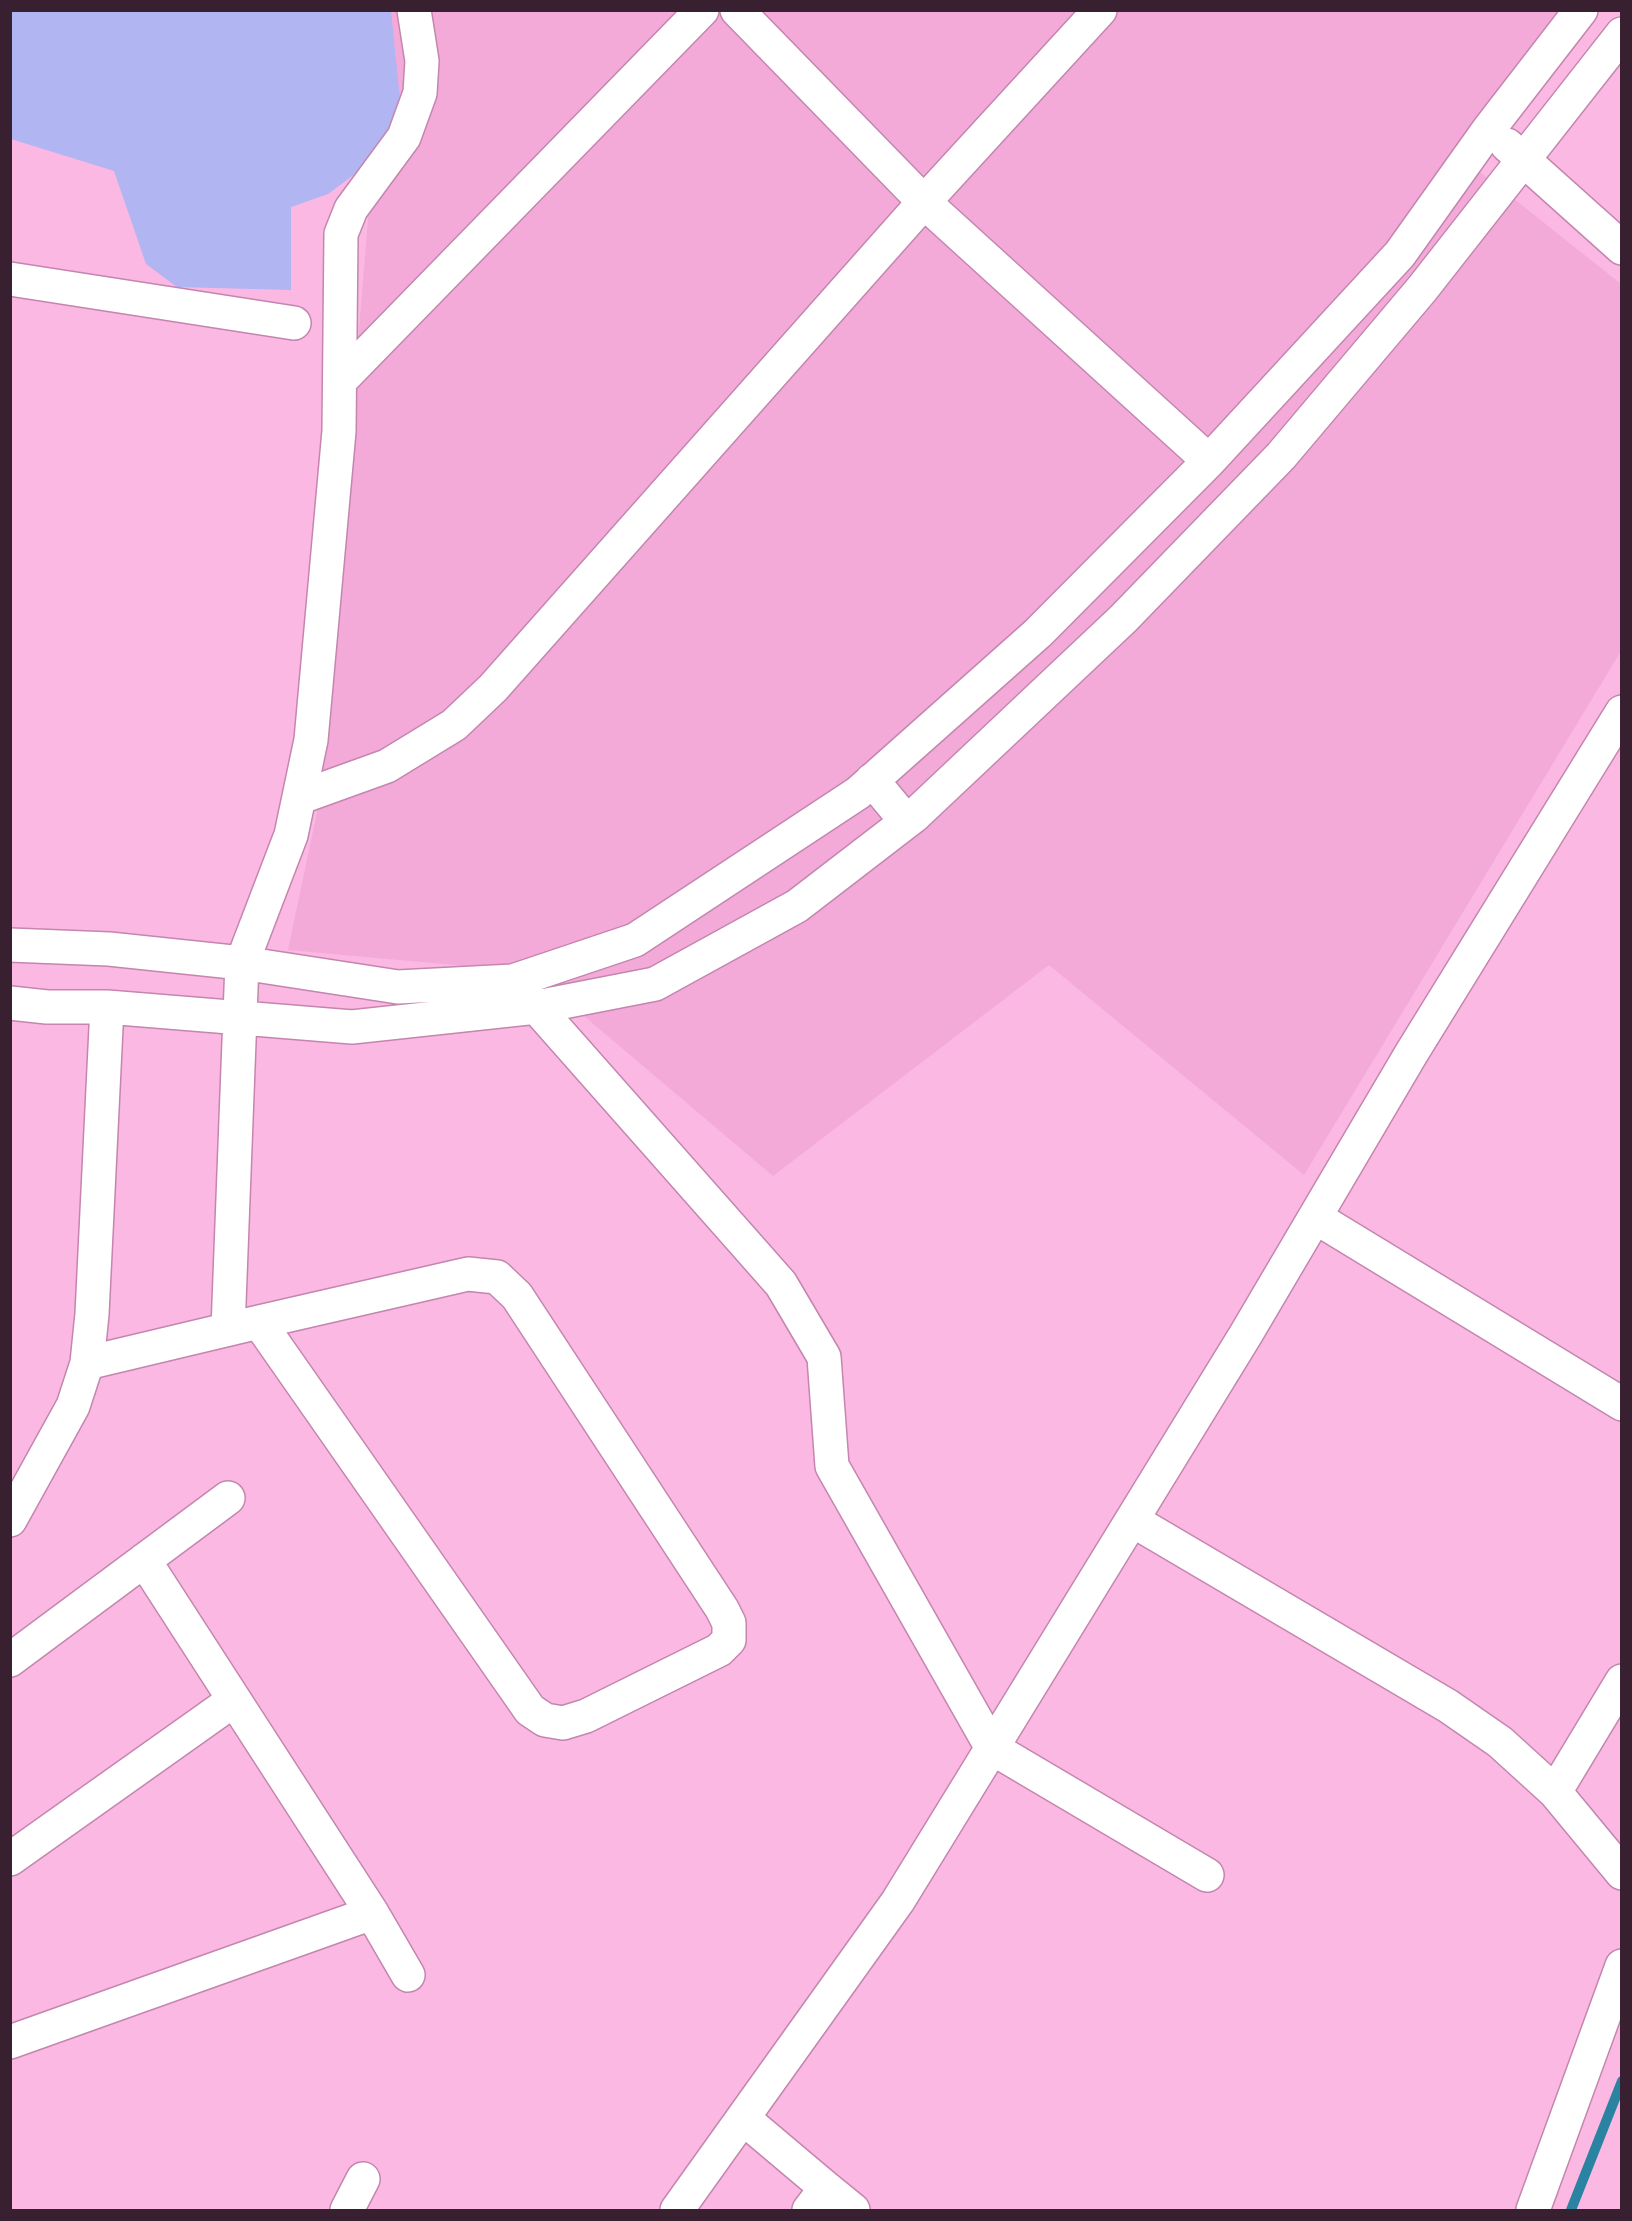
<!DOCTYPE html>
<html>
<head>
<meta charset="utf-8">
<style>
	body { margin:0 }
	#map { position:relative; width:1632px; height:2221px; overflow:hidden; background:#fab8e2; font-family:"PT Sans Narrow",sans-serif }
	canvas { display:block }
	.frame { position:absolute; inset:0; border:12px solid #392030; pointer-events:none }
</style>
</head>
<body>
<div id="map">
<canvas width="1632" height="2221"></canvas>
<div class="frame"></div>
</div>
<script>
const g = document.querySelector('canvas').getContext('2d');
g.lineJoin = 'round';
function fillPath(path, color) { g.fillStyle = color; g.fill(path, 'evenodd'); }
const poly = rows => new Path2D(rows.map(r => 'M' + r).join(''));
function stroke(path, color, width, dash) { g.strokeStyle = color; g.lineWidth = width; g.lineCap = dash ? 'butt' : 'round'; g.setLineDash(dash || []); g.stroke(path); }
fillPath(poly([
	[363,11,1560,11,1455,152,1621,284,1621,651,1304,1175,1049,965,773,1176,532,972,288,950,321,793,370,195]
]), '#f3aad9');
fillPath(poly([
	[10,11,391,11,401,109,395,144,328,194,291,207,291,290,177,287,146,264,114,171,11,139]
]), '#b1b5f2');
stroke(poly([
	[1571,2210,1622,2081]
]), '#2a83a1', 10);
const minor = poly([
	[737,10,924,202,1209,461],
	[1507,145,1622,248],
	[10,279,294,323],
	[340,381,702,10],
	[872,780,906,821],
	[301,797,387,766,454,725,493,688,924,202,1100,10],
	[10,945,109,949,242,963,398,987,513,981,635,940,858,793,1038,633,1209,461,1400,254,1489,129,1581,10],
	[524,993,781,1284,824,1357,832,1466,992,1748,1207,1875],
	[10,1003,47,1007,107,1007,352,1027,537,1007,655,984,797,906,914,816,1123,619,1281,456,1422,289,1622,34],
	[1315,1217,1622,1404],
	[228,1329,242,963,291,835,311,740,339,431,341,234,351,209,404,137,420,93,422,61,414,10],
	[87,1363,259,1322,468,1274,497,1277,517,1296,722,1609,729,1623,729,1640,719,1650,586,1716,563,1723,545,1720,530,1710,259,1322],
	[10,1520,73,1406,87,1363,92,1314,107,1007],
	[1132,1520,1448,1706,1500,1742,1555,1792,1622,1873],
	[144,1560,372,1913,408,1975],
	[10,1660,228,1498],
	[1555,1792,1622,1681],
	[10,1859,234,1700],
	[10,2042,372,1913],
	[743,2118,826,2188,809,2210],
	[826,2188,853,2210],
	[347,2210,363,2179],
	[677,2210,898,1901,1246,1334,1411,1054,1622,712],
	[1533,2210,1622,1966]
]);
stroke(minor, '#c486ae', 36);
stroke(minor, '#fff', 33);
</script>
</body>
</html>
